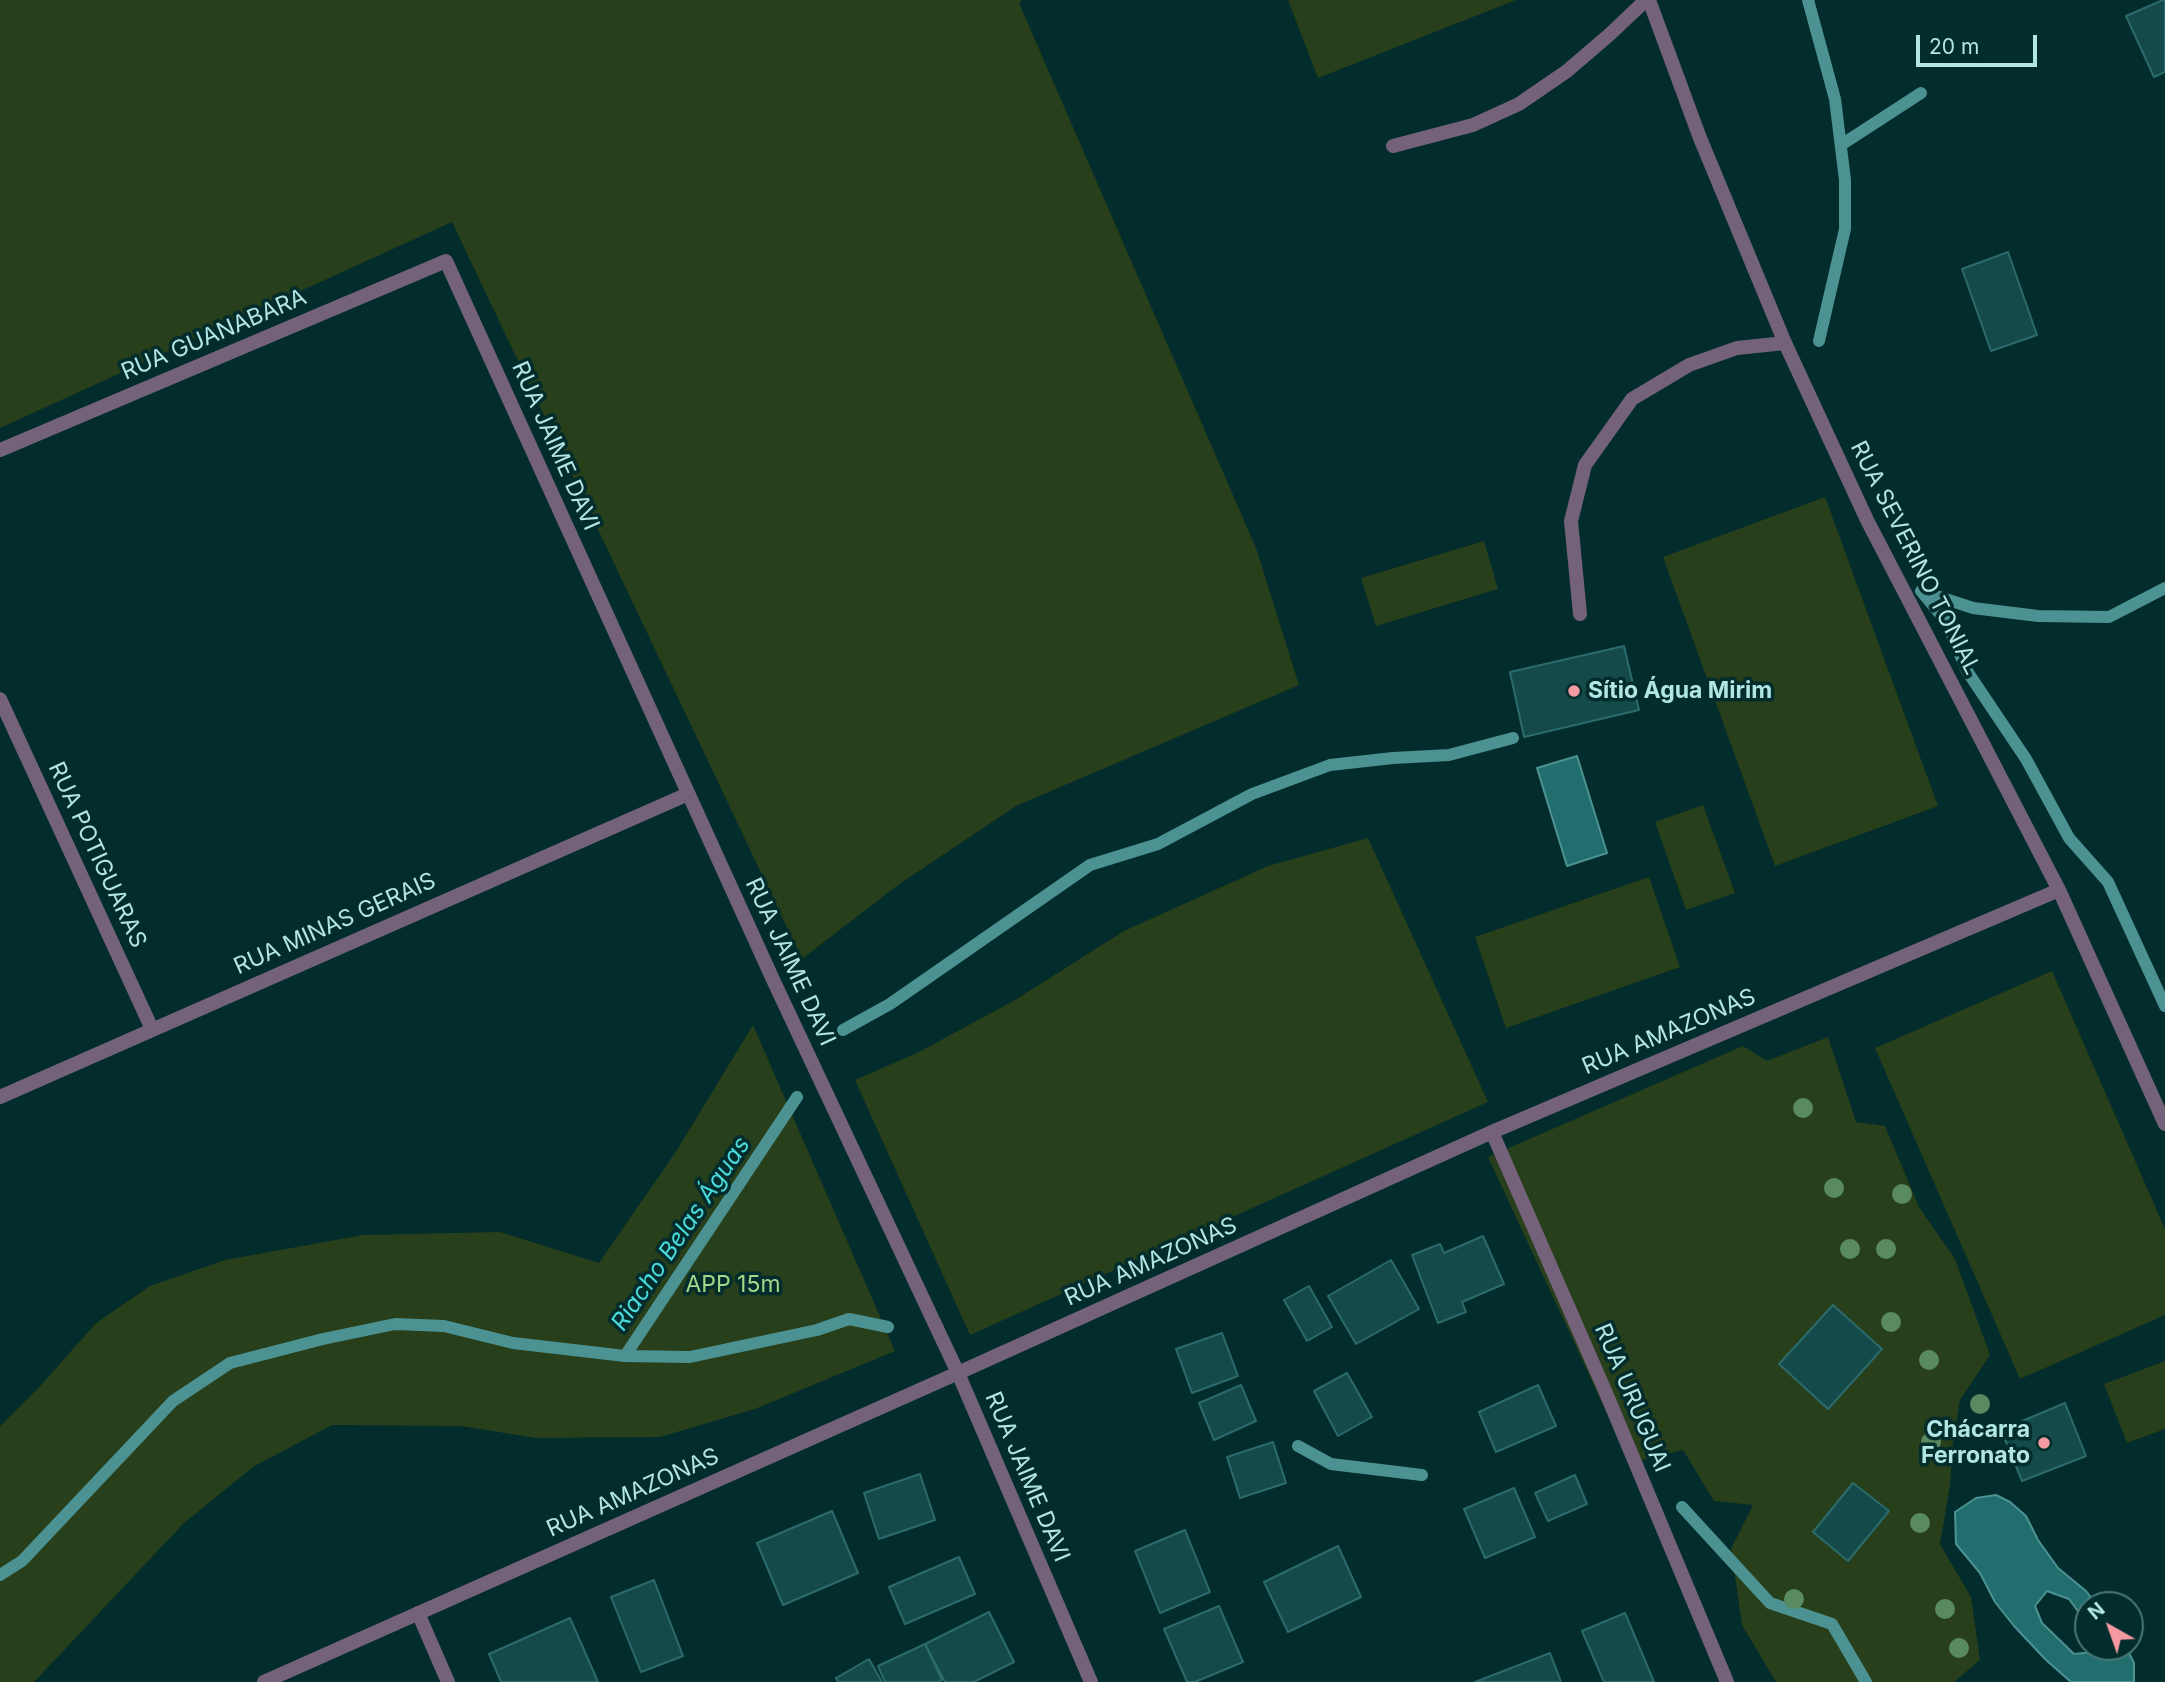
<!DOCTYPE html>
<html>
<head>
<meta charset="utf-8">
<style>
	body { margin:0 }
	#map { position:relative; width:2165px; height:1682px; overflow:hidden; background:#032c2c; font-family:Inter,sans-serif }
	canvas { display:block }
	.north { position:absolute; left:2074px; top:1591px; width:70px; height:70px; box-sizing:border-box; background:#032c2c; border:2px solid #497676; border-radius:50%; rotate:320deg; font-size:19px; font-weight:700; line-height:28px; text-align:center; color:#b1e6e5 }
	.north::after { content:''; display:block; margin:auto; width:24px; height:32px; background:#f49aa0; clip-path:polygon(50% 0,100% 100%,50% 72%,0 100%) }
	.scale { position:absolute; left:1916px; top:35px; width:121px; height:32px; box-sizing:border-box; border:4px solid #b1e6e5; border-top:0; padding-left:9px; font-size:21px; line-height:24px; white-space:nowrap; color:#b1e6e5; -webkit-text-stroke:5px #032c2c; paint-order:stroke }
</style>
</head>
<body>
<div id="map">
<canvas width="2165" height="1682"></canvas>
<div class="north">N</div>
<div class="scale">20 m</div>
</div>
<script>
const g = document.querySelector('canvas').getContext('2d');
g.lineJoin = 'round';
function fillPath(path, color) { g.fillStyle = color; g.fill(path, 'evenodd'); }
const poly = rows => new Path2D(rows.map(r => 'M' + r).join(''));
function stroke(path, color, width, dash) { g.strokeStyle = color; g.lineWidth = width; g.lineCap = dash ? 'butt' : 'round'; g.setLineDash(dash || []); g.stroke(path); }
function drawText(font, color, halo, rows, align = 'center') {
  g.font = font + ' Inter,sans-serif'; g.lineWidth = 7; g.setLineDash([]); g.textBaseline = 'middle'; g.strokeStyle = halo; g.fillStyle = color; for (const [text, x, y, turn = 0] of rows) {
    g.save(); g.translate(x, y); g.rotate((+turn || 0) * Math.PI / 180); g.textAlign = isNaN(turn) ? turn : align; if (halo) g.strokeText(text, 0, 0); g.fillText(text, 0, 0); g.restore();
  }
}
fillPath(poly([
	[0,0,1023,0,1019,3,1256,548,1299,685,1016,806,898,885,802,959,452,222,0,428],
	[1288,0,1516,0,1318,78],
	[1825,497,1938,806,1775,866,1663,557],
	[1484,541,1498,589,1376,626,1361,578],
	[1703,805,1735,893,1686,910,1655,822],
	[1368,838,1488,1102,970,1335,855,1080,919,1052,1015,1000,1124,931,1268,866],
	[1649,877,1680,967,1506,1028,1475,937],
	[2052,971,2165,1229,2165,1315,2020,1379,1875,1048],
	[753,1025,895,1351,755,1409,660,1437,536,1438,461,1426,332,1425,253,1467,184,1523,34,1682,0,1682,0,1426,42,1384,96,1323,150,1286,225,1260,363,1235,500,1232,599,1263,677,1150],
	[1828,1037,1856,1122,1885,1126,1919,1207,1955,1259,1990,1355,1960,1400,1953,1442,1950,1485,1940,1544,1971,1597,1980,1660,1954,1682,1776,1682,1742,1625,1731,1549,1753,1505,1714,1501,1683,1450,1630,1463,1488,1157,1743,1046,1767,1061],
	[2165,1361,2165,1429,2127,1443,2104,1384]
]), '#273f1a');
const water = poly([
	[1577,756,1607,853,1567,866,1537,768,1577,756],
	[1996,1495,2010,1502,2026,1516,2038,1540,2058,1568,2086,1591,2097,1605,2088,1605,2088,1625,2069,1599,2047,1591,2035,1606,2042,1623,2074,1654,2093,1652,2094,1647,2126,1647,2134,1663,2134,1682,2071,1682,2046,1660,2014,1626,1995,1602,1980,1573,1956,1544,1955,1512,1976,1498,1996,1495]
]);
fillPath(water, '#226e6f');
stroke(water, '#4d9292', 2);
stroke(poly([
	[1808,0,1835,99,1845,180,1845,229,1819,341],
	[1841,145,1921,93],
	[1921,591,1946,621,1967,671,2026,759,2069,838,2108,882,2165,1006],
	[1921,591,1973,608,2038,616,2109,617,2165,588],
	[843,1030,890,1004,1090,865,1158,844,1252,794,1330,765,1393,758,1449,755,1513,738],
	[625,1356,690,1357,817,1330,849,1319,888,1327],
	[1298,1446,1331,1464,1422,1475],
	[1682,1507,1770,1603,1832,1624,1866,1682],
	[0,1575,22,1561,173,1401,230,1363,323,1339,395,1324,444,1326,513,1343,625,1356,797,1097]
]), '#4d9292', 12);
const building = poly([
	[2163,0,2165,0,2165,72,2154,77,2126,16,2163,0],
	[2008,252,2037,335,1991,351,1962,269,2008,252],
	[1624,646,1639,710,1524,737,1510,672,1624,646],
	[1483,1236,1504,1284,1462,1302,1466,1312,1438,1323,1412,1255,1440,1244,1444,1253,1483,1236],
	[1391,1260,1419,1309,1356,1344,1328,1296,1391,1260],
	[1309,1286,1332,1327,1307,1341,1284,1300,1309,1286],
	[1833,1305,1882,1349,1828,1409,1779,1364,1833,1305],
	[1222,1333,1238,1376,1192,1393,1176,1349,1222,1333],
	[1347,1373,1372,1417,1338,1436,1314,1391,1347,1373],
	[1241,1385,1256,1421,1214,1440,1199,1403,1241,1385],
	[1538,1385,1556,1426,1496,1452,1479,1412,1538,1385],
	[2065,1403,2086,1456,2022,1481,2001,1430,2065,1403],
	[1273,1442,1286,1483,1240,1498,1227,1457,1273,1442],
	[920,1474,935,1520,879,1539,864,1493,920,1474],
	[1575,1475,1587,1504,1548,1521,1535,1493,1575,1475],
	[1853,1483,1889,1511,1848,1561,1813,1532,1853,1483],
	[1514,1488,1535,1537,1485,1558,1464,1509,1514,1488],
	[832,1511,858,1573,783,1605,757,1543,832,1511],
	[1185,1530,1210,1592,1160,1613,1135,1551,1185,1530],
	[1338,1546,1361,1597,1288,1632,1264,1582,1338,1546],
	[959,1557,975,1594,905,1624,889,1587,959,1557],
	[654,1580,683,1656,641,1672,611,1597,654,1580],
	[1219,1606,1243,1662,1195,1682,1187,1682,1164,1629,1219,1606],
	[989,1612,1014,1662,974,1682,945,1682,925,1644,989,1612],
	[1625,1613,1654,1682,1604,1682,1582,1631,1625,1613],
	[570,1618,598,1682,501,1682,489,1654,570,1618],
	[925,1644,942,1680,938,1682,885,1682,878,1666,925,1644],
	[1550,1653,1561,1682,1475,1682,1550,1653],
	[869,1659,882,1682,838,1682,836,1678,869,1659]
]);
fillPath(building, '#154a4a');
stroke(building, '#2b6b6b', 2);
stroke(poly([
	[1393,146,1473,125,1519,104,1567,71,1609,35,1646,0],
	[1580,614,1571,521,1585,465,1632,399,1689,365,1737,348,1785,343]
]), '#73627a', 14);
stroke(poly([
	[1649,0,1700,138,1785,343,1867,520,2059,890,2165,1124],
	[0,450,446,261,775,984,958,1373,1091,1682],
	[0,699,152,1029],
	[0,1097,688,794],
	[1492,1132,1606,1393,1727,1682],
	[418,1613,448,1682],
	[264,1682,958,1373,1492,1132,2059,890]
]), '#73627a', 14);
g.fillStyle = '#5a8a5f';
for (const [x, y] of [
	[1803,1108],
	[1834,1188],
	[1902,1194],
	[1850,1249],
	[1886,1249],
	[1891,1322],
	[1929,1360],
	[1980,1404],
	[1931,1442],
	[1920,1523],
	[1794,1599],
	[1945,1609],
	[1959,1648]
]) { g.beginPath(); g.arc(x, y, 10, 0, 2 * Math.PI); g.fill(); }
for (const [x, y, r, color] of [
	[1574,691,7,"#f49aa0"],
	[2044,1443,7,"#f49aa0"]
]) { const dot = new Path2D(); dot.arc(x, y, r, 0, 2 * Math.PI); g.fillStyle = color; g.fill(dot); stroke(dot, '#032c2c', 2.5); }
drawText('23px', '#b1e6e5', '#032c2c', [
	["RUA GUANABARA",214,335,-23],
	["RUA JAIME DAVI",555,446,66],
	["RUA SEVERINO TONIAL",1915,558,63],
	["RUA POTIGUARAS",97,855,65],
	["RUA MINAS GERAIS",335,924,-24],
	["RUA JAIME DAVI",790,962,65],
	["RUA AMAZONAS",1669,1032,-23],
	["RUA AMAZONAS",1151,1262,-24],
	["RUA URUGUAI",1632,1398,67],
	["RUA JAIME DAVI",1027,1477,67],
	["RUA AMAZONAS",633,1493,-24]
]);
drawText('bold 23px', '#b1e6e5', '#032c2c', [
	["Sítio Água Mirim",1588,691],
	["Chácarra",2030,1430,"right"],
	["Ferronato",2030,1456,"right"]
], 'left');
drawText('23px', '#a2d788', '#032c2c', [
	["APP 15m",733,1285]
]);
drawText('italic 24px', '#4adadb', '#032c2c', [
	["Riacho Belas Águas",681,1234,-56]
]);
</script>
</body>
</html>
